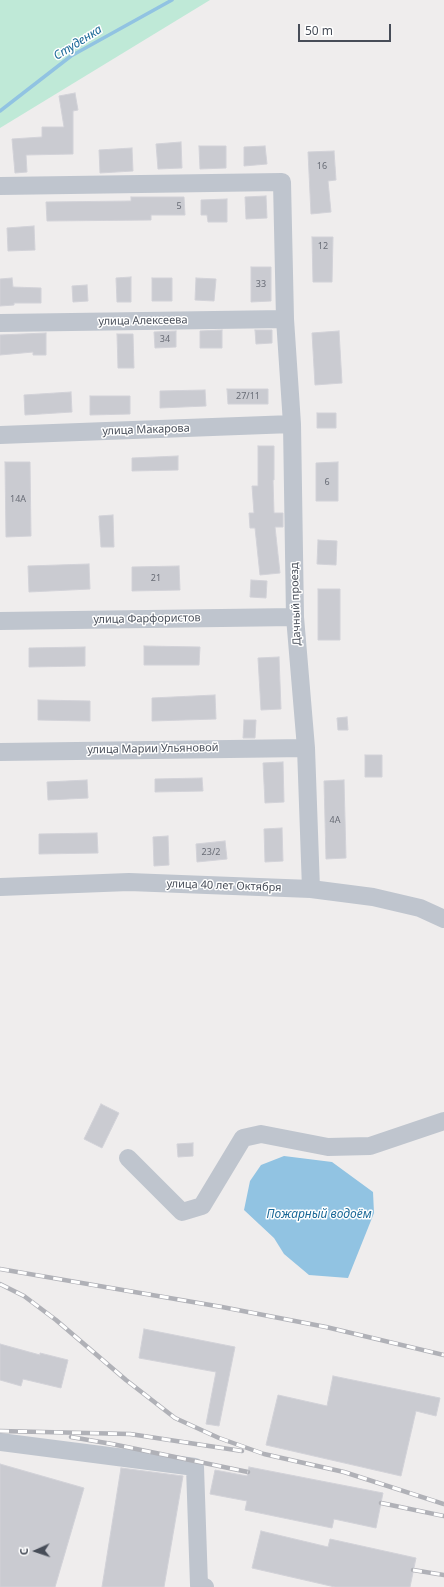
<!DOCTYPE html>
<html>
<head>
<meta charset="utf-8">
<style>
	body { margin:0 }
	#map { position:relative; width:444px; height:1587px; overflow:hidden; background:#efeded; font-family:"Noto Sans",sans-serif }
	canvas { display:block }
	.north { position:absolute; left:16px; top:1531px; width:40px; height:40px; -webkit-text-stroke:3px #fff; paint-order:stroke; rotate:267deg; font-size:11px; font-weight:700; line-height:16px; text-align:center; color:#474d58 }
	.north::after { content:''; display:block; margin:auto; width:14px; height:18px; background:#474d58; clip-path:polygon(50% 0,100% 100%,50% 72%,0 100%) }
	.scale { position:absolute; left:298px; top:24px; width:93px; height:18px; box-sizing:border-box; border:2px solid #474d58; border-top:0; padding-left:5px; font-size:12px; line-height:14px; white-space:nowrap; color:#474d58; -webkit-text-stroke:3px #fff; paint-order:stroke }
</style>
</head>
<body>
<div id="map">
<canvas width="444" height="1587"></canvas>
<div class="north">С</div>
<div class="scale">50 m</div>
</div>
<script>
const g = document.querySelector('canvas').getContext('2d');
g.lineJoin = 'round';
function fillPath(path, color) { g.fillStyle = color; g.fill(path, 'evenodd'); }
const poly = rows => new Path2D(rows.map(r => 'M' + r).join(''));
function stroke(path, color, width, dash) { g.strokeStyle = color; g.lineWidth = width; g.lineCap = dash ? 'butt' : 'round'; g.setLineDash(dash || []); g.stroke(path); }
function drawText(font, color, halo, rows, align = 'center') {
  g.font = font + ' "Noto Sans",sans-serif'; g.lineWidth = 3; g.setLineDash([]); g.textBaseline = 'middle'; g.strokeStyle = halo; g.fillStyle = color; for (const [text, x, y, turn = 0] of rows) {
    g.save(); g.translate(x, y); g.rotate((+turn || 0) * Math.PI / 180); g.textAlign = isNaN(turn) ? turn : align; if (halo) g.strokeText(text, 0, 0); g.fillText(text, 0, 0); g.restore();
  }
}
fillPath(poly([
	[0,0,210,0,0,128]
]), '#bfe9d7');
fillPath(poly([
	[284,1156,332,1162,373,1192,374,1213,348,1278,309,1275,284,1254,274,1238,244,1210,250,1181,261,1165]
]), '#91c3e2');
stroke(poly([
	[0,111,71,56,172,0]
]), '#91c3e2', 3.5);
const building = poly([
	[75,93,78,110,73,111,73,154,26,155,27,172,15,173,12,139,42,137,42,127,64,127,59,96,75,93],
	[181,142,182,168,158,169,156,144,181,142],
	[199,146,226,146,226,168,200,169,199,146],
	[265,146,267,164,244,166,244,147,265,146],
	[132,148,133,171,100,173,99,150,132,148],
	[334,151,336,180,328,181,331,212,311,214,308,152,334,151],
	[266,196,267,218,246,219,245,197,266,196],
	[131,197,184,197,185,215,151,215,151,220,47,221,46,202,131,201,131,197],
	[227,199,227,222,208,222,207,215,201,215,201,200,227,199],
	[34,226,35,250,8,251,7,228,34,226],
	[312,237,333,237,332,282,313,282,312,237],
	[251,267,271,267,271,301,251,302,251,267],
	[131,277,131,302,117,302,116,278,131,277],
	[12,278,13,287,41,288,41,303,14,303,14,305,0,306,0,279,12,278],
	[152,278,172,278,172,301,152,301,152,278],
	[196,278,216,279,214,301,195,300,196,278],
	[87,285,88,301,73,302,72,286,87,285],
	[222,330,222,348,200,348,200,331,222,330],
	[255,330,272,330,272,343,256,344,255,330],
	[176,331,176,347,155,348,154,332,176,331],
	[339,331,342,383,315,385,312,333,339,331],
	[46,333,46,355,33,355,33,352,0,355,0,335,46,333],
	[117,334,133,334,134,368,118,368,117,334],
	[227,389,268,389,268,404,228,404,227,389],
	[205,390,206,406,160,408,160,391,205,390],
	[71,392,72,412,25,415,24,395,71,392],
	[90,396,130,396,130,414,90,415,90,396],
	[317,413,336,413,336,428,317,428,317,413],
	[258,446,274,446,274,480,273,480,274,513,283,513,283,527,275,527,280,573,260,575,255,528,250,528,249,513,254,513,252,486,258,486,258,446],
	[178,456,178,470,132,471,132,458,178,456],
	[5,462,30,462,31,536,6,537,5,462],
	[338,462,338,501,316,501,316,463,338,462],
	[113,515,114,547,101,547,99,516,113,515],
	[318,540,337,541,336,565,317,564,318,540],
	[89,564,90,589,29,592,28,566,89,564],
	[179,566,180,590,132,591,132,567,179,566],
	[251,580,267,581,266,598,250,597,251,580],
	[318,589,340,589,340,640,318,640,318,589],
	[144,646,200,647,199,665,144,665,144,646],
	[85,647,85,666,29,667,29,648,85,647],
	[279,657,281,709,261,710,258,658,279,657],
	[215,695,216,719,152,721,152,698,215,695],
	[38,700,90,701,90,721,38,720,38,700],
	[347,717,348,730,338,730,337,718,347,717],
	[244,720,256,720,255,738,243,738,244,720],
	[365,755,382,755,382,777,365,777,365,755],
	[283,762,284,802,265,803,263,763,283,762],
	[202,778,203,791,155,792,155,779,202,778],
	[87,780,88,798,48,800,47,782,87,780],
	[344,780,346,858,326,859,324,781,344,780],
	[282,828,283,861,265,862,264,829,282,828],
	[97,833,98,853,39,854,39,834,97,833],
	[168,836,169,865,154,866,153,837,168,836],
	[225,841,227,859,197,862,196,844,225,841],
	[101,1104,119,1113,102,1148,84,1139,101,1104],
	[193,1143,193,1156,178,1157,177,1144,193,1143],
	[144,1329,235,1347,219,1426,206,1424,216,1372,139,1358,144,1329],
	[0,1344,40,1355,40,1353,68,1360,61,1388,23,1379,21,1386,0,1380,0,1344],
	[333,1376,440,1398,436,1416,416,1411,401,1476,266,1445,278,1395,327,1406,333,1376],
	[0,1464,84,1488,55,1587,0,1587,0,1464],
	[249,1467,383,1493,376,1528,334,1519,332,1528,245,1510,247,1501,210,1494,215,1470,247,1476,249,1467],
	[121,1468,183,1476,164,1587,102,1587,121,1468],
	[261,1531,328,1547,330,1539,416,1558,410,1587,335,1587,252,1568,261,1531]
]);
fillPath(building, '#cacbd1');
stroke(building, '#d2d2d8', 1);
stroke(poly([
	[0,186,282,182,285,319,292,424,295,617,306,748,311,889],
	[0,323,285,319],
	[0,435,292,424],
	[0,621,295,617],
	[0,752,306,748],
	[0,887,129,882,311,889,373,897,420,908,444,919],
	[128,1158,182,1212,202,1206,243,1138,261,1134,328,1147,370,1146,444,1121],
	[0,1442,195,1467,199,1585,205,1587]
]), '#bfc5ce', 18);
const rail = poly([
	[0,1269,222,1307,326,1327,444,1355],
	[0,1284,24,1296,56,1320,126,1380,175,1418,219,1438,264,1454,344,1472,444,1504],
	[0,1431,130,1434,242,1451],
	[71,1437,112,1444,248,1472],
	[381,1503,444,1516],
	[413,1570,444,1575]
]);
stroke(rail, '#b0b1b7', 4.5);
stroke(rail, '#fff', 3, [9]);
drawText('9px', '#686c76', null, [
	["16",322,166],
	["5",179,206],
	["12",323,246],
	["33",261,284],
	["34",165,339],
	["27/11",248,396],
	["6",327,482],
	["14А",18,499],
	["21",156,578],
	["4А",335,820],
	["23/2",211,852]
]);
drawText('11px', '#474d58', '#fff', [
	["улица Алексеева",143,321,-1],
	["улица Макарова",146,430,-2],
	["Дачный проезд",296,604,-92],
	["улица Фарфористов",147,619,-1],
	["улица Марии Ульяновой",153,749,-1],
	["улица 40 лет Октября",224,886,2]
]);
drawText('italic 12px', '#1b6998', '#fff', [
	["Студенка",78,43,-32],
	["Пожарный водоём",319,1215]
]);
</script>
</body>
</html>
